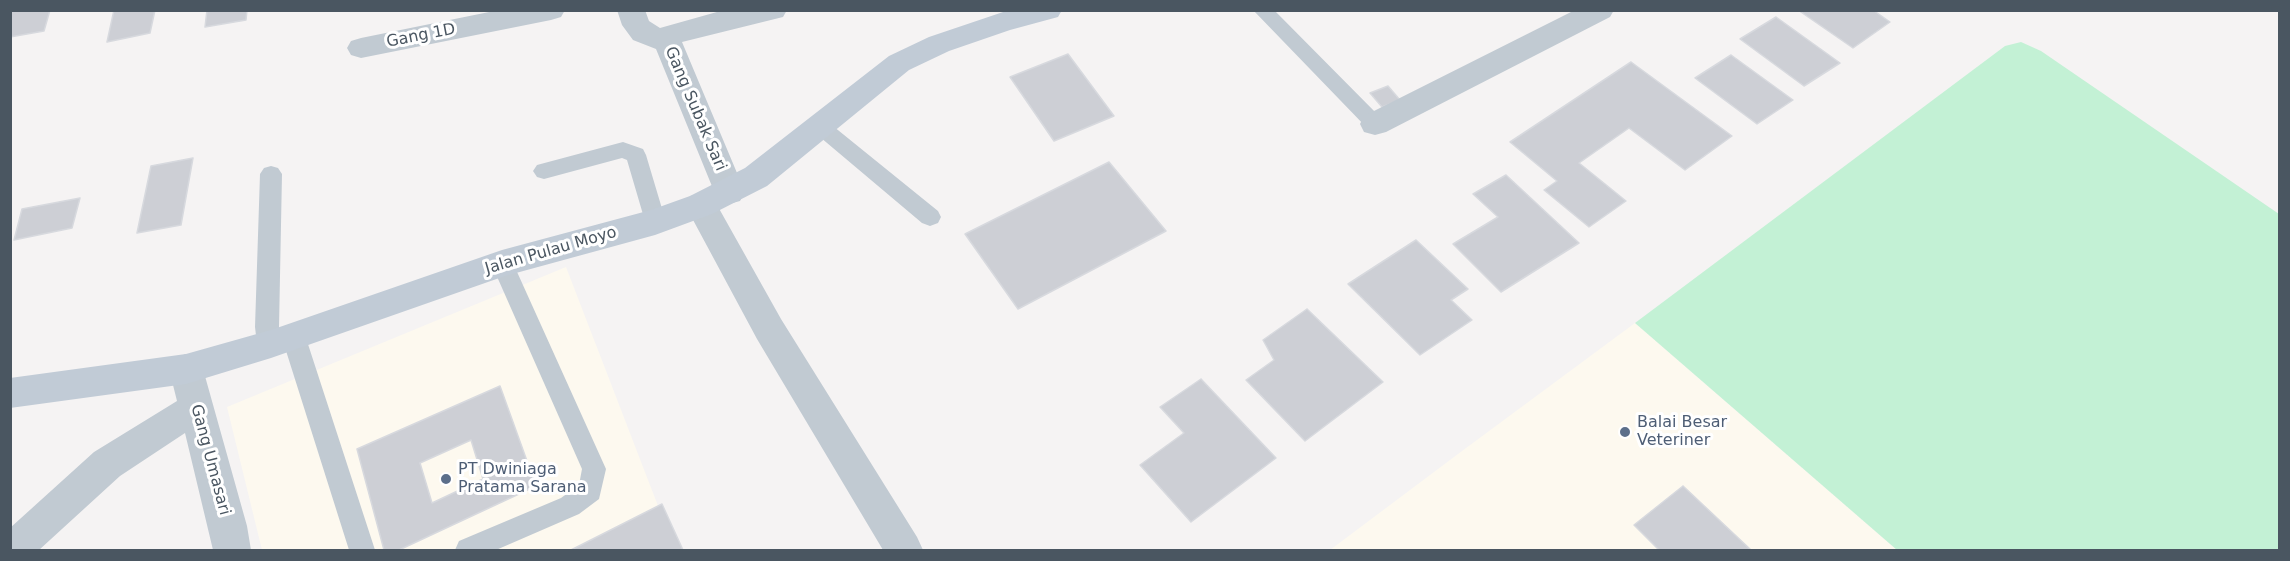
<!DOCTYPE html>
<html>
<head>
<meta charset="utf-8">
<style>
	body { margin:0 }
	#map { position:relative; width:2290px; height:561px; overflow:hidden; background:#f5f3f3; font-family:"DejaVu Sans",sans-serif }
	canvas { display:block }
	.frame { position:absolute; inset:0; border:12px solid #4a5661; pointer-events:none }
</style>
</head>
<body>
<div id="map">
<canvas width="2290" height="561"></canvas>
<div class="frame"></div>
</div>
<script>
const g = document.querySelector('canvas').getContext('2d');
g.lineJoin = 'round';
function fillPath(path, color) { g.fillStyle = color; g.fill(path, 'evenodd'); }
const poly = rows => new Path2D(rows.map(r => 'M' + r).join(''));
function stroke(path, color, width, dash) { g.strokeStyle = color; g.lineWidth = width; g.lineCap = dash ? 'butt' : 'round'; g.setLineDash(dash || []); g.stroke(path); }
function drawText(font, color, halo, rows, align = 'center') {
  g.font = font + ' "DejaVu Sans",sans-serif'; g.lineWidth = 6; g.setLineDash([]); g.textBaseline = 'middle'; g.strokeStyle = halo; g.fillStyle = color; for (const [text, x, y, turn = 0] of rows) {
    g.save(); g.translate(x, y); g.rotate((+turn || 0) * Math.PI / 180); g.textAlign = isNaN(turn) ? turn : align; if (halo) g.strokeText(text, 0, 0); g.fillText(text, 0, 0); g.restore();
  }
}
fillPath(poly([
	[566,267,675,550,262,550,227,407],
	[1635,323,1897,550,1330,550,1458,454]
]), '#fdf9ef');
fillPath(poly([
	[2021,42,2041,51,2279,214,2279,550,1897,550,1635,323,2005,46]
]), '#c3f1d5');
const building = poly([
	[10,10,50,10,44,31,10,37,10,10],
	[114,10,155,10,150,33,107,42,114,10],
	[207,10,247,10,246,20,205,27,207,10],
	[1798,10,1873,10,1890,22,1853,48,1798,10],
	[1776,17,1840,63,1804,86,1740,39,1776,17],
	[1068,54,1114,116,1054,141,1010,77,1068,54],
	[1731,55,1793,100,1757,124,1695,78,1731,55],
	[1631,62,1732,136,1685,170,1629,128,1579,163,1626,201,1589,227,1544,190,1557,181,1510,142,1631,62],
	[1388,86,1400,100,1382,107,1370,93,1388,86],
	[193,158,181,225,137,233,151,166,193,158],
	[1109,162,1166,231,1018,309,965,234,1109,162],
	[1506,175,1579,243,1501,292,1453,244,1498,217,1473,194,1506,175],
	[80,198,72,228,14,240,22,209,80,198],
	[1416,240,1468,289,1451,300,1472,320,1420,355,1348,284,1416,240],
	[1307,309,1383,382,1305,441,1246,380,1274,360,1263,340,1307,309],
	[1201,379,1276,458,1191,522,1140,465,1184,433,1160,407,1201,379],
	[500,386,536,486,399,550,384,550,357,449,500,386],
	[471,440,483,479,432,503,420,463,471,440],
	[1683,486,1751,550,1659,550,1634,525,1683,486],
	[662,504,683,550,571,550,662,504]
]);
fillPath(building, '#cdcfd5');
stroke(building, '#d7d9de', 1.5);
fillPath(poly([
	[1253,10,1274,10,1382,119,1385,124,1382,129,1375,132,1368,129,1253,10],
	[821,119,828,122,938,211,941,217,938,223,930,226,922,223,814,132,811,127,814,122,821,119],
	[623,142,643,149,646,155,666,222,663,228,655,231,647,228,627,160,622,158,544,179,537,177,533,171,537,165,623,142],
	[271,166,278,168,282,174,279,327,281,344,277,351,269,354,261,351,257,344,255,327,260,174,264,168,271,166],
	[502,254,510,257,513,263,606,469,599,499,579,514,496,550,455,550,459,541,561,498,579,485,582,469,491,263,494,257,502,254],
	[293,325,301,328,305,335,375,550,349,550,281,335,285,328,293,325]
]), '#c1cad2');
fillPath(poly([
	[499,10,565,10,561,17,551,20,361,58,351,55,347,48,351,41,361,38,499,10],
	[617,10,645,10,649,21,660,28,724,10,787,10,783,17,682,42,745,192,740,201,729,204,718,201,656,49,633,40,622,25,617,10],
	[1575,10,1614,10,1610,17,1386,132,1375,135,1364,132,1360,124,1364,116,1575,10],
	[701,193,712,196,781,319,917,537,923,550,883,550,757,339,685,205,690,196,701,193],
	[186,354,198,358,203,369,247,526,251,550,213,550,185,433,120,476,39,550,10,550,10,528,94,452,177,401,169,369,174,358,186,354]
]), '#c1cad2');
fillPath(poly([
	[1009,10,1062,10,1058,17,1010,30,949,51,909,70,767,186,712,214,655,235,505,276,271,358,186,384,10,408,10,378,186,354,271,330,502,250,651,210,690,196,745,168,889,56,929,37,1009,10]
]), '#c1cbd6');
for (const [x, y, r, color] of [
	[1625,432,6,"#5c6f8a"],
	[446,479,6,"#5c6f8a"]
]) { const dot = new Path2D(); dot.arc(x, y, r, 0, 2 * Math.PI); g.fillStyle = color; g.fill(dot); stroke(dot, '#fff', 2); }
drawText('16px', '#4a5661', '#fff', [
	["Gang 1D",421,36,-11],
	["Gang Subak Sari",695,109,67],
	["Jalan Pulau Moyo",551,251,-16],
	["Gang Umasari",210,460,75]
]);
drawText('16px', '#4e5e75', '#fff', [
	["Balai Besar",1637,423],
	["Veteriner",1637,441],
	["PT Dwiniaga",458,470],
	["Pratama Sarana",458,488]
], 'left');
</script>
</body>
</html>
